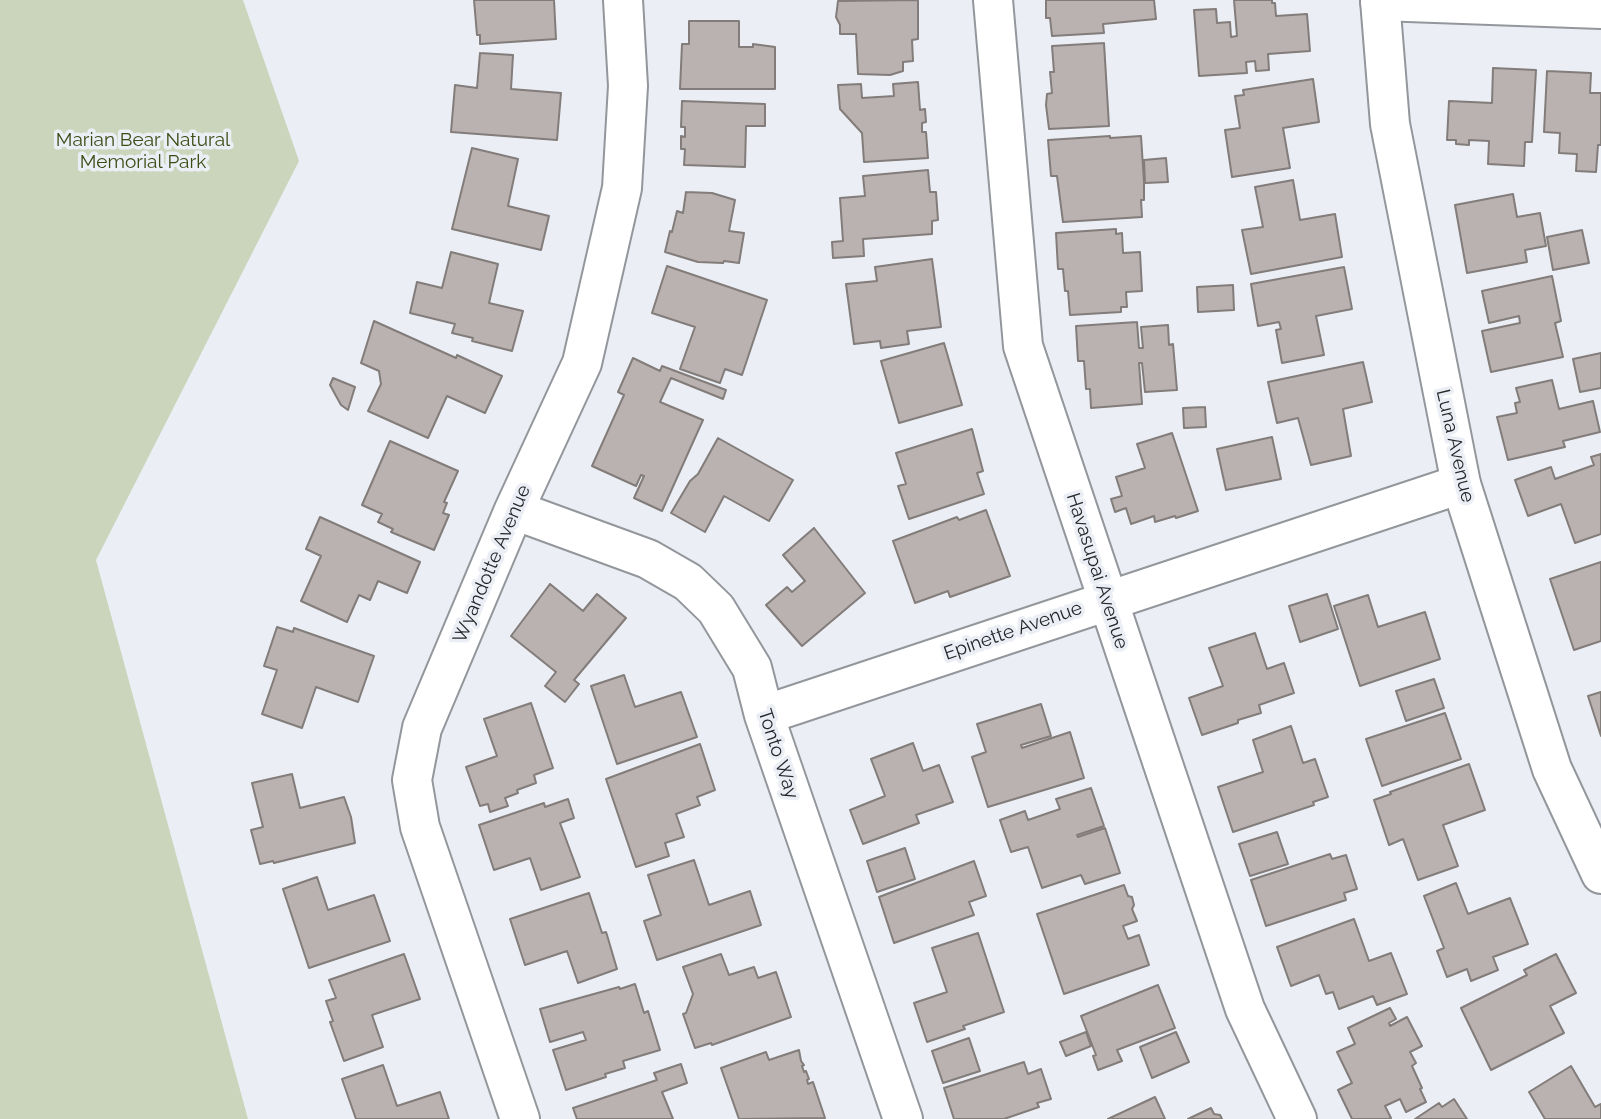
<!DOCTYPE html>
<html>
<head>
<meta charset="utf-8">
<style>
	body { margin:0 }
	canvas { display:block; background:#ebeef4 }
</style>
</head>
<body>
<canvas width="1601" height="1119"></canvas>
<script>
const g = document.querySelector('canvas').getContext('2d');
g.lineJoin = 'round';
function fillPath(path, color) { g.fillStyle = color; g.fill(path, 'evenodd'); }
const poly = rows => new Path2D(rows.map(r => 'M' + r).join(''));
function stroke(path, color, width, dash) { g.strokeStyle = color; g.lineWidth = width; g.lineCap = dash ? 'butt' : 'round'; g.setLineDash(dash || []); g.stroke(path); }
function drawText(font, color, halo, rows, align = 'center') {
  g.font = font + ' Raleway,sans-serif'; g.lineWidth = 7; g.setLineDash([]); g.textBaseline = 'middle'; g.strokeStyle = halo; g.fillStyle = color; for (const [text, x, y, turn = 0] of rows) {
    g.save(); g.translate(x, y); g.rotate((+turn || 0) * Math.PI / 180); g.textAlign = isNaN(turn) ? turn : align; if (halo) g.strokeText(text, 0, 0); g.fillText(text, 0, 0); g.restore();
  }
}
fillPath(poly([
	[0,0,243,0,299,161,96,560,248,1119,0,1119]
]), '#cbd5bc');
const building = poly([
	[474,0,554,0,556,39,480,44,480,35,477,35,474,0],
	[918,0,918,39,912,40,913,61,903,62,903,71,890,75,858,74,856,34,840,34,840,25,836,17,838,1,918,0],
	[1046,0,1154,0,1156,19,1103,24,1104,33,1052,36,1050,18,1046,18,1046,0],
	[1234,0,1272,0,1272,3,1275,3,1276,16,1307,14,1310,51,1268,54,1269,70,1256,71,1255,61,1246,62,1247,73,1199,76,1194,10,1216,9,1217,23,1230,22,1231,37,1237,36,1234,0],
	[689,21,739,21,739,47,753,47,753,44,775,47,775,89,680,89,682,44,689,44,689,21],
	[1104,43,1109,126,1049,129,1046,105,1047,94,1052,93,1050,72,1054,72,1052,46,1104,43],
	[480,53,513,55,511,89,561,93,557,140,451,132,455,85,477,88,480,53],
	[1493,68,1536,70,1532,142,1525,142,1524,166,1488,164,1489,141,1469,140,1469,145,1456,144,1456,140,1447,140,1449,101,1492,103,1493,68],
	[1547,71,1591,73,1590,93,1601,93,1601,145,1598,145,1596,172,1576,171,1577,154,1559,153,1560,133,1544,132,1547,71],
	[1313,79,1319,122,1283,128,1290,168,1232,177,1225,130,1240,128,1235,96,1244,95,1243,90,1313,79],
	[918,82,920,110,925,109,926,122,922,123,922,132,926,132,928,158,864,162,862,133,840,109,838,85,861,84,862,98,894,96,893,84,918,82],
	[682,101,765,104,765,126,746,126,745,167,684,165,685,149,681,149,681,136,685,137,685,127,681,127,682,101],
	[1110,136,1110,138,1141,136,1144,182,1144,200,1141,200,1142,217,1063,222,1057,176,1051,176,1048,140,1110,136],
	[472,148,518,159,508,206,549,216,541,250,452,229,472,148],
	[1166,158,1168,182,1145,183,1144,160,1166,158],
	[928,170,930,192,936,192,938,220,932,221,932,234,863,239,864,256,833,258,832,242,843,241,840,198,865,196,863,176,928,170],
	[1293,180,1300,220,1335,214,1342,257,1251,274,1242,230,1263,227,1255,187,1293,180],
	[686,192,712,193,735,200,729,231,744,233,739,263,724,261,723,263,698,262,665,252,670,231,672,232,677,211,683,213,686,192],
	[1513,194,1517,217,1540,213,1546,246,1525,250,1527,262,1467,273,1455,205,1513,194],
	[1116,229,1116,234,1122,233,1123,253,1140,252,1142,291,1126,292,1127,307,1121,307,1121,312,1070,315,1068,291,1065,291,1063,269,1058,269,1056,233,1116,229],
	[1582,230,1589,263,1553,270,1547,237,1582,230],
	[451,252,498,264,489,303,523,311,512,351,472,341,473,338,452,333,455,324,410,313,417,282,442,288,451,252],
	[932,259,941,327,907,331,909,344,881,348,880,341,854,344,846,284,877,281,875,267,932,259],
	[667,266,767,300,742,375,725,369,720,383,680,369,695,327,652,313,667,266],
	[1344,267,1352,309,1316,316,1324,355,1282,363,1276,330,1281,329,1279,322,1258,326,1251,284,1344,267],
	[1552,276,1561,321,1555,323,1563,357,1491,372,1482,331,1520,323,1519,316,1489,323,1482,291,1552,276],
	[1233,285,1234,310,1198,312,1197,287,1233,285],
	[374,321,456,358,457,355,502,376,485,413,447,396,428,438,368,411,381,384,379,371,361,363,374,321],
	[1137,322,1139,348,1143,348,1141,327,1168,325,1169,345,1173,344,1177,390,1145,392,1142,363,1139,363,1142,404,1091,408,1090,389,1086,389,1084,361,1078,361,1076,326,1137,322],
	[944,343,962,405,899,423,881,361,944,343],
	[1601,353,1601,388,1580,392,1573,359,1601,353],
	[633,358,660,371,662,366,726,390,723,399,671,378,660,402,703,420,662,511,634,498,644,476,641,475,636,486,592,466,624,395,618,392,633,358],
	[1363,362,1372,402,1343,409,1351,456,1311,465,1298,418,1277,423,1268,382,1363,362],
	[333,378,355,387,348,410,341,405,330,385,333,378],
	[1552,380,1559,409,1593,401,1600,432,1563,441,1565,447,1508,460,1497,417,1517,413,1515,403,1520,402,1516,388,1552,380],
	[1205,407,1206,427,1184,428,1183,408,1205,407],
	[972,429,983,471,977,473,984,494,909,519,898,486,906,484,896,453,972,429],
	[1172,433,1198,511,1176,518,1175,516,1155,522,1154,516,1131,524,1126,508,1115,512,1111,499,1122,496,1116,477,1145,468,1137,444,1172,433],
	[1272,437,1281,479,1226,490,1217,449,1272,437],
	[718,438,793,480,769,521,724,496,705,532,671,513,690,481,698,474,718,438],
	[390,441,458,471,444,502,447,503,443,513,449,515,434,550,391,532,393,529,378,522,382,514,362,505,390,441],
	[1601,454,1601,534,1575,543,1561,504,1528,516,1515,480,1551,467,1555,479,1594,465,1591,457,1601,454],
	[986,510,1010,576,950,597,948,591,915,603,893,541,957,517,959,520,986,510],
	[320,517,420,562,407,593,378,581,370,600,359,595,347,622,301,601,321,556,306,549,320,517],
	[814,528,865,593,802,646,766,605,787,587,792,592,805,581,783,555,814,528],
	[1601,562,1601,641,1574,650,1550,579,1601,562],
	[550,584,583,611,597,594,626,618,574,680,579,684,565,702,545,686,556,672,511,636,550,584],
	[1327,594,1338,629,1300,642,1289,606,1327,594],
	[1368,595,1378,627,1425,612,1440,659,1360,686,1334,606,1368,595],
	[277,627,293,632,294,628,374,656,358,702,316,687,302,728,262,714,277,670,264,666,277,627],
	[1255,633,1267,669,1284,663,1294,693,1259,705,1261,713,1238,720,1238,723,1202,735,1189,698,1223,686,1209,648,1255,633],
	[624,675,635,707,681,692,697,737,617,764,591,686,624,675],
	[1434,679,1444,708,1406,721,1396,691,1434,679],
	[1601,692,1601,736,1588,696,1601,692],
	[531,703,553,768,534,775,536,783,517,790,518,793,505,798,508,806,490,812,488,804,480,806,466,767,497,756,484,719,531,703],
	[1041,704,1051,736,1021,745,1022,748,1070,732,1084,778,988,807,972,757,986,752,977,724,1041,704],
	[1445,713,1461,759,1382,786,1366,739,1445,713],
	[1291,726,1303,763,1315,759,1328,797,1313,802,1314,805,1233,832,1218,787,1263,772,1253,740,1291,726],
	[913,743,923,771,939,765,953,802,916,815,919,823,863,844,850,810,885,796,871,759,913,743],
	[700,744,715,790,697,797,700,805,676,814,684,837,665,843,669,856,636,867,606,779,700,744],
	[1469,764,1485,810,1443,825,1458,866,1418,880,1403,839,1389,845,1374,800,1391,794,1390,792,1469,764],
	[292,774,300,808,344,797,351,817,355,843,274,863,273,861,260,864,251,830,263,827,252,783,292,774],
	[1091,788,1104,826,1077,835,1078,837,1105,828,1120,873,1085,884,1081,875,1042,888,1028,847,1011,852,1000,820,1025,811,1028,820,1060,809,1056,799,1091,788],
	[568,799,574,818,560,823,580,877,541,890,530,858,494,870,479,825,544,803,545,807,568,799],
	[1277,832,1288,864,1250,876,1239,844,1277,832],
	[905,848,915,879,877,892,867,861,905,848],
	[1330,854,1332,859,1346,855,1357,889,1344,893,1346,900,1266,926,1251,880,1330,854],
	[694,860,709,905,750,891,761,925,657,960,644,921,661,915,648,875,694,860],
	[974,861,986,896,969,902,974,915,894,943,879,897,974,861],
	[317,877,328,910,374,895,390,941,309,968,283,889,317,877],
	[1456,883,1468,914,1510,898,1528,944,1493,957,1498,970,1471,981,1467,969,1447,977,1437,951,1444,948,1424,896,1456,883],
	[1124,885,1128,896,1132,897,1134,905,1132,909,1137,921,1123,926,1128,939,1139,935,1149,965,1064,994,1037,914,1124,885],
	[589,893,602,933,606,932,607,935,617,969,578,983,567,951,525,965,510,919,589,893],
	[1354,919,1369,961,1391,953,1407,994,1377,1005,1373,996,1339,1009,1333,992,1326,994,1319,975,1291,986,1277,947,1354,919],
	[978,933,1004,1012,963,1026,965,1029,927,1042,914,1003,947,992,932,948,978,933],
	[404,954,420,999,372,1015,383,1047,344,1061,330,1022,333,1021,326,1001,336,998,329,980,404,954],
	[721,954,729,975,754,967,758,978,776,972,791,1017,712,1045,711,1043,695,1048,683,1014,686,1013,693,994,683,967,721,954],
	[1556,954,1576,993,1550,1006,1564,1033,1491,1070,1461,1008,1527,975,1524,970,1556,954],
	[635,984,644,1013,648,1011,660,1050,623,1061,625,1068,605,1074,606,1077,566,1090,553,1050,586,1040,583,1032,550,1042,540,1009,619,987,620,989,635,984],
	[1158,985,1175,1028,1117,1050,1122,1061,1098,1070,1093,1056,1096,1055,1081,1016,1158,985],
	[1390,1008,1396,1019,1389,1023,1390,1026,1407,1017,1422,1046,1410,1052,1416,1063,1412,1066,1422,1088,1420,1089,1426,1102,1406,1112,1400,1099,1385,1106,1391,1118,1389,1119,1352,1119,1338,1090,1352,1083,1337,1052,1355,1044,1348,1028,1390,1008],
	[1086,1032,1091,1046,1066,1056,1060,1042,1086,1032],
	[1176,1032,1189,1062,1152,1078,1140,1047,1176,1032],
	[969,1038,980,1071,943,1083,932,1051,969,1038],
	[799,1050,801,1061,804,1065,802,1066,804,1072,806,1071,809,1079,807,1080,808,1084,813,1082,825,1118,739,1119,721,1068,766,1052,769,1060,799,1050],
	[1024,1062,1028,1074,1041,1069,1051,1099,1037,1103,1039,1107,1004,1119,954,1119,944,1088,1024,1062],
	[681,1064,687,1083,662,1092,673,1119,577,1119,573,1108,657,1080,654,1073,681,1064],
	[383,1065,397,1106,440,1092,449,1119,356,1119,342,1079,383,1065],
	[1571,1066,1595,1107,1601,1104,1601,1119,1545,1119,1529,1092,1571,1066],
	[1155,1097,1165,1119,1108,1119,1155,1097],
	[1454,1099,1467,1119,1415,1119,1439,1103,1442,1107,1454,1099],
	[1211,1108,1214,1114,1220,1115,1222,1119,1188,1119,1211,1108]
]);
fillPath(building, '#b9b2b0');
stroke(building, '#827c7a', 2);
const minor = poly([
	[993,0,1023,346,1245,1009,1297,1119],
	[1380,1,1601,9],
	[514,510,648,559,688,582,716,609,752,668,764,715,903,1119],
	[764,715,1461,484],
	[520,1119,420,827,412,780,422,728,514,510,582,363,622,188,628,86,623,0]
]);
const tertiary = poly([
	[1380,0,1390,124,1461,484,1552,769,1601,874]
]);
stroke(minor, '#93979c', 42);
stroke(tertiary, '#93979c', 42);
stroke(minor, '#fff', 38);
stroke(tertiary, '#fff', 38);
drawText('19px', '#3b4c15', '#ebeef4', [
	["Marian Bear Natural",143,140],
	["Memorial Park",143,162]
]);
drawText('19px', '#242628', '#ebeef4', [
	["Luna Avenue",1455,446,77],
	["Wyandotte Avenue",492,564,-67],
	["Havasupai Avenue",1097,571,72],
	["Epinette Avenue",1013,631,-19],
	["Tonto Way",778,754,72]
]);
</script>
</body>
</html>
